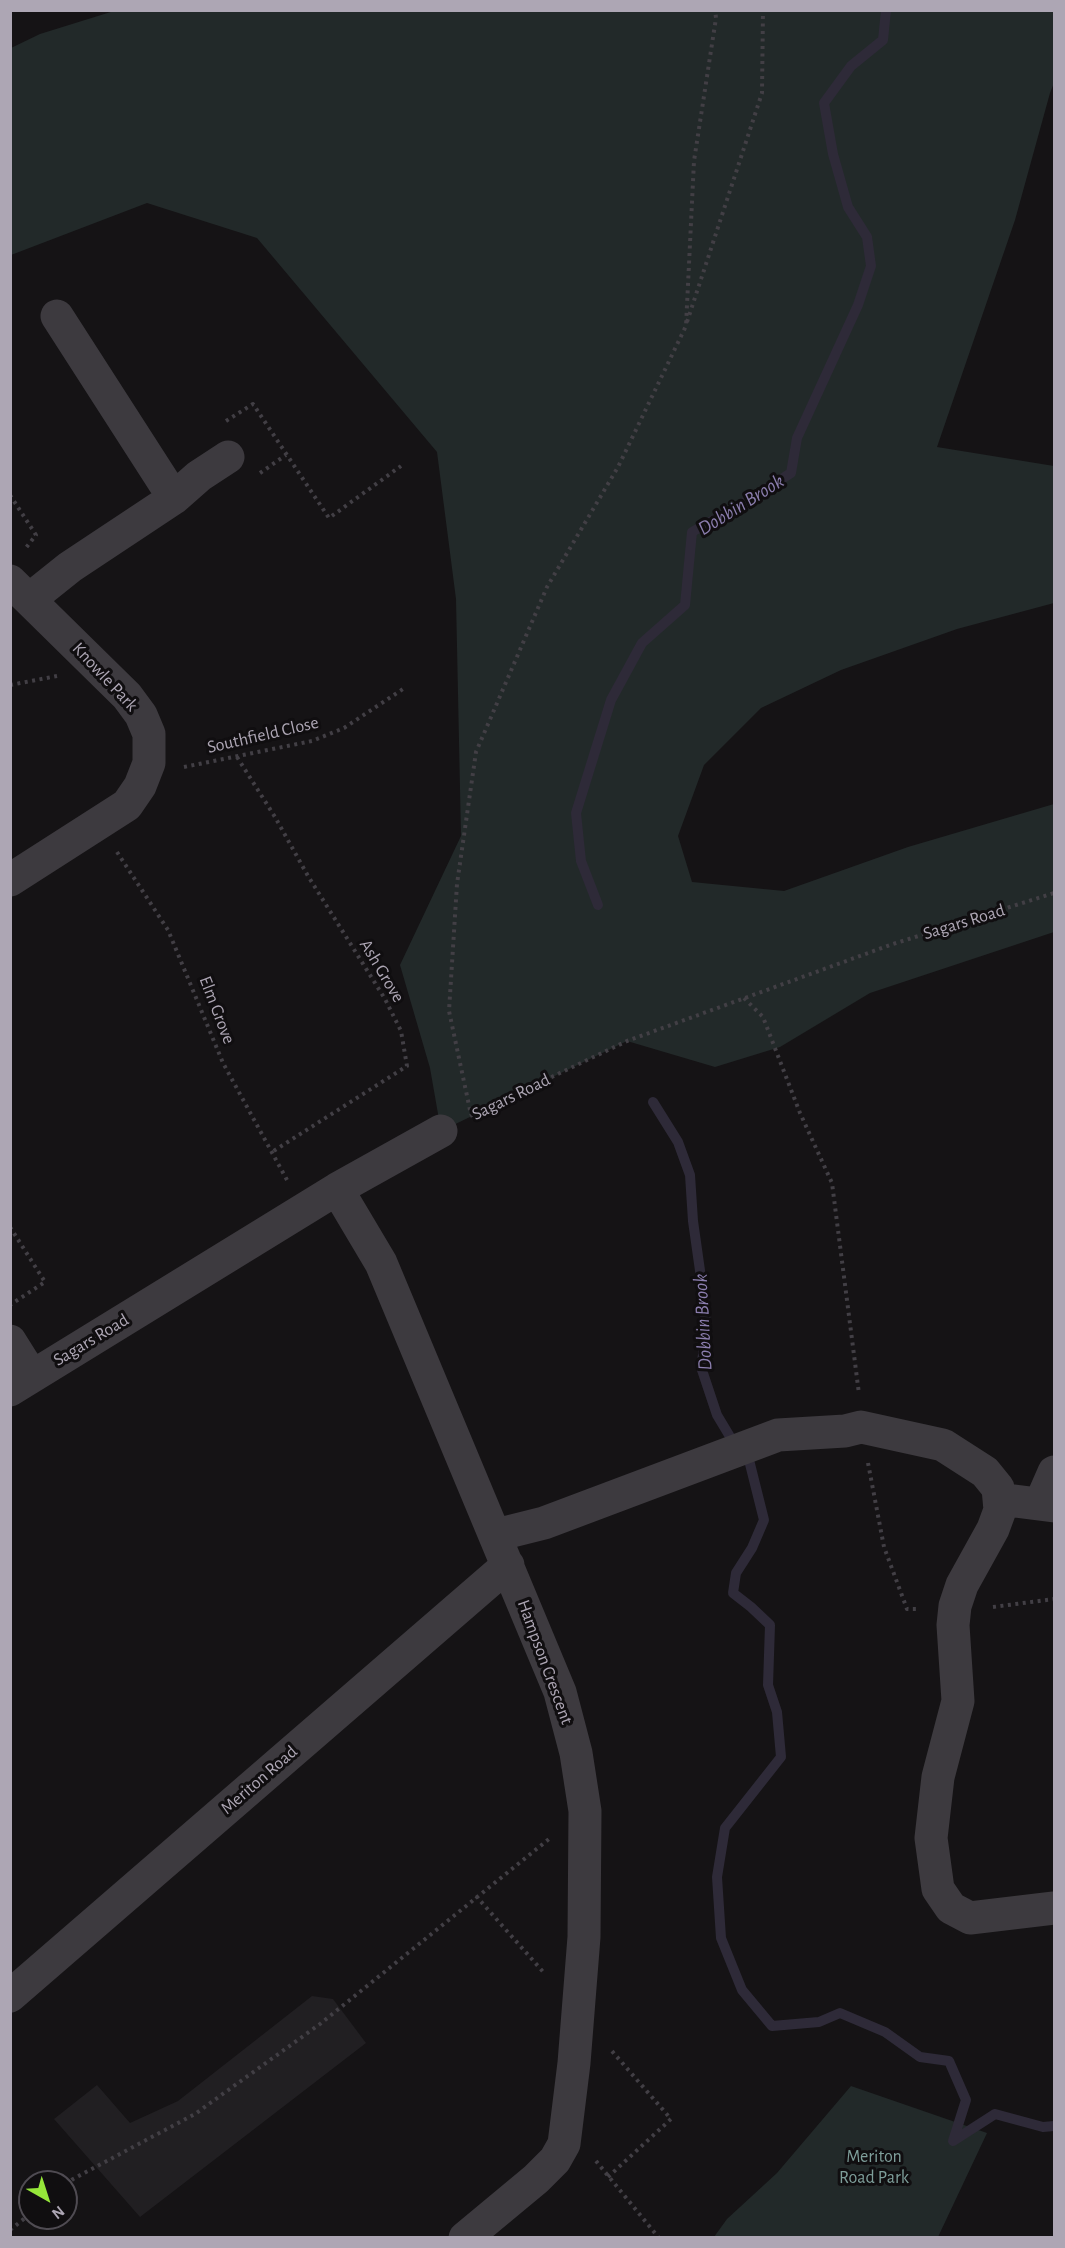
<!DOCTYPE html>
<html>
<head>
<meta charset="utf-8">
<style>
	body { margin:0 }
	#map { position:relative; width:1065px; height:2248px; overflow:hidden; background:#151315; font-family:"Alegreya Sans",sans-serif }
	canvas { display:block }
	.frame { position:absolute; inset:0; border:12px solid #ada6b4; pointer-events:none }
	.north { position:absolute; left:18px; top:2170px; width:60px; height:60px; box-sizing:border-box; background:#100e10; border:2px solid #4f4b52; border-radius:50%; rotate:141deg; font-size:16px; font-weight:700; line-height:24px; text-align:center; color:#ada6b4 }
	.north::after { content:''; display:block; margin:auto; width:21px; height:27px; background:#95e63a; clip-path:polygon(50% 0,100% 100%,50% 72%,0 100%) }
</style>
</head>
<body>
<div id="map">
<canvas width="1065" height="2248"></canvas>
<div class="frame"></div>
<div class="north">N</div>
</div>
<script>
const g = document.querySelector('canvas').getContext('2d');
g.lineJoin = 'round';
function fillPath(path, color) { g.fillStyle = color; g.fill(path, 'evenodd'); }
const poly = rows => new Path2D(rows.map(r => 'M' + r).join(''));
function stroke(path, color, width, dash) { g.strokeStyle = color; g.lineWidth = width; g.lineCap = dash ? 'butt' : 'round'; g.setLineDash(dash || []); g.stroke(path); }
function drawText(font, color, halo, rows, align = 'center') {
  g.font = font + ' "Alegreya Sans",sans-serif'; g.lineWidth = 6; g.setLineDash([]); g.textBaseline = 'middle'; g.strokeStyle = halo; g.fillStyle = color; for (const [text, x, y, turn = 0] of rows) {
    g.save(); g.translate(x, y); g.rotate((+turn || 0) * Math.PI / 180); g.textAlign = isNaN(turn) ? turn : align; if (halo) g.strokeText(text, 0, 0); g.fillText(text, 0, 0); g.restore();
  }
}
fillPath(poly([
	[312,1996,333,1999,366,2043,140,2217,54,2119,97,2085,130,2123,178,2101]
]), '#211f22');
fillPath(poly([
	[114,11,1054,11,1054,83,1050,93,1015,220,937,447,1054,466,1054,603,957,629,841,670,761,708,704,765,678,836,692,882,784,891,908,847,1054,804,1054,932,870,993,780,1047,715,1067,627,1041,441,1131,430,1068,400,965,461,836,456,599,437,452,257,238,147,203,11,255,11,48,40,34],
	[851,2086,987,2133,938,2237,714,2237,727,2219,777,2173]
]), '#222929');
stroke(poly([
	[598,905,581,861,576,813,611,700,642,643,685,605,692,532,742,504,791,473,797,438,858,305,871,266,867,237,848,207,833,154,824,103,851,66,883,40,886,10],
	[653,1102,678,1142,690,1175,693,1221,705,1306,706,1336,701,1367,717,1415,735,1445,749,1460,764,1520,752,1548,736,1573,733,1593,751,1607,770,1625,768,1685,777,1712,781,1757,725,1828,717,1877,721,1938,742,1990,772,2026,819,2022,840,2013,885,2032,920,2057,949,2061,966,2100,953,2141,995,2114,1043,2127,1054,2126]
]), '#2e2a38', 10);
stroke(poly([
	[687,322,762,93,763,10],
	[226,421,253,404,329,518,401,466],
	[260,473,286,455],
	[10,495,36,535,25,549],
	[10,685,57,676],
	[237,757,275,817,308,876,385,999,401,1031,407,1066,272,1152],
	[184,767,312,741,344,728,406,687],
	[117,852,168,930,223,1063,287,1180],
	[744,998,763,1017,800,1113,832,1183,859,1394],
	[470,1110,449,1011,457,884,476,752,547,587,618,467,686,326,694,161,716,18,715,10],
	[470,1116,627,1041,890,945,1054,893],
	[10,1227,45,1282,10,1305],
	[868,1463,884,1547,907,1609,919,1609],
	[993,1607,1054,1599],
	[476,1896,545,1974],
	[596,2161,659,2238],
	[608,2177,671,2119,611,2050],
	[66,2185,73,2179,195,2114,320,2024,549,1839],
	[10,2230,30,2214]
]), '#423f45', 4, [3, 4.5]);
stroke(poly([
	[57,316,174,498],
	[10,581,127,696,141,715,149,734,149,763,140,786,127,805,10,880],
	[30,599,70,567,174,498,199,476,228,457],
	[337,1189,381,1263,560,1692,576,1753,585,1811,584,1937,574,2063,564,2144,555,2160,536,2179,465,2238],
	[10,1341,32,1376],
	[10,1390,337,1189,441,1131],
	[999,1499,1054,1506],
	[1040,1504,1054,1472],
	[496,1535,544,1523,778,1435,845,1431,861,1427,943,1445,985,1472,998,1488,1000,1510,993,1529,962,1585,955,1606,953,1625,958,1701,938,1777,931,1838,938,1889,951,1908,970,1918,1054,1908],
	[10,1996,508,1565]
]), '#3d3a3f', 33);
drawText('18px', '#ada6b4', '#100e10', [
	["Knowle Park",105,677,47],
	["Southfield Close",263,735,-13],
	["Sagars Road",964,922,-17],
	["Ash Grove",382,971,59],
	["Elm Grove",217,1010,69],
	["Sagars Road",511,1097,-26],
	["Sagars Road",91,1340,-31],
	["Hampson Crescent",545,1662,70],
	["Meriton Road",259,1780,-41]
]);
drawText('18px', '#7e9e9a', '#100e10', [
	["Meriton",874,2157],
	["Road Park",874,2178]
]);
drawText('italic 20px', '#8b7eae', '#100e10', [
	["Dobbin Brook",741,505,-32],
	["Dobbin Brook",703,1322,-93]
]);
</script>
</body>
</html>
